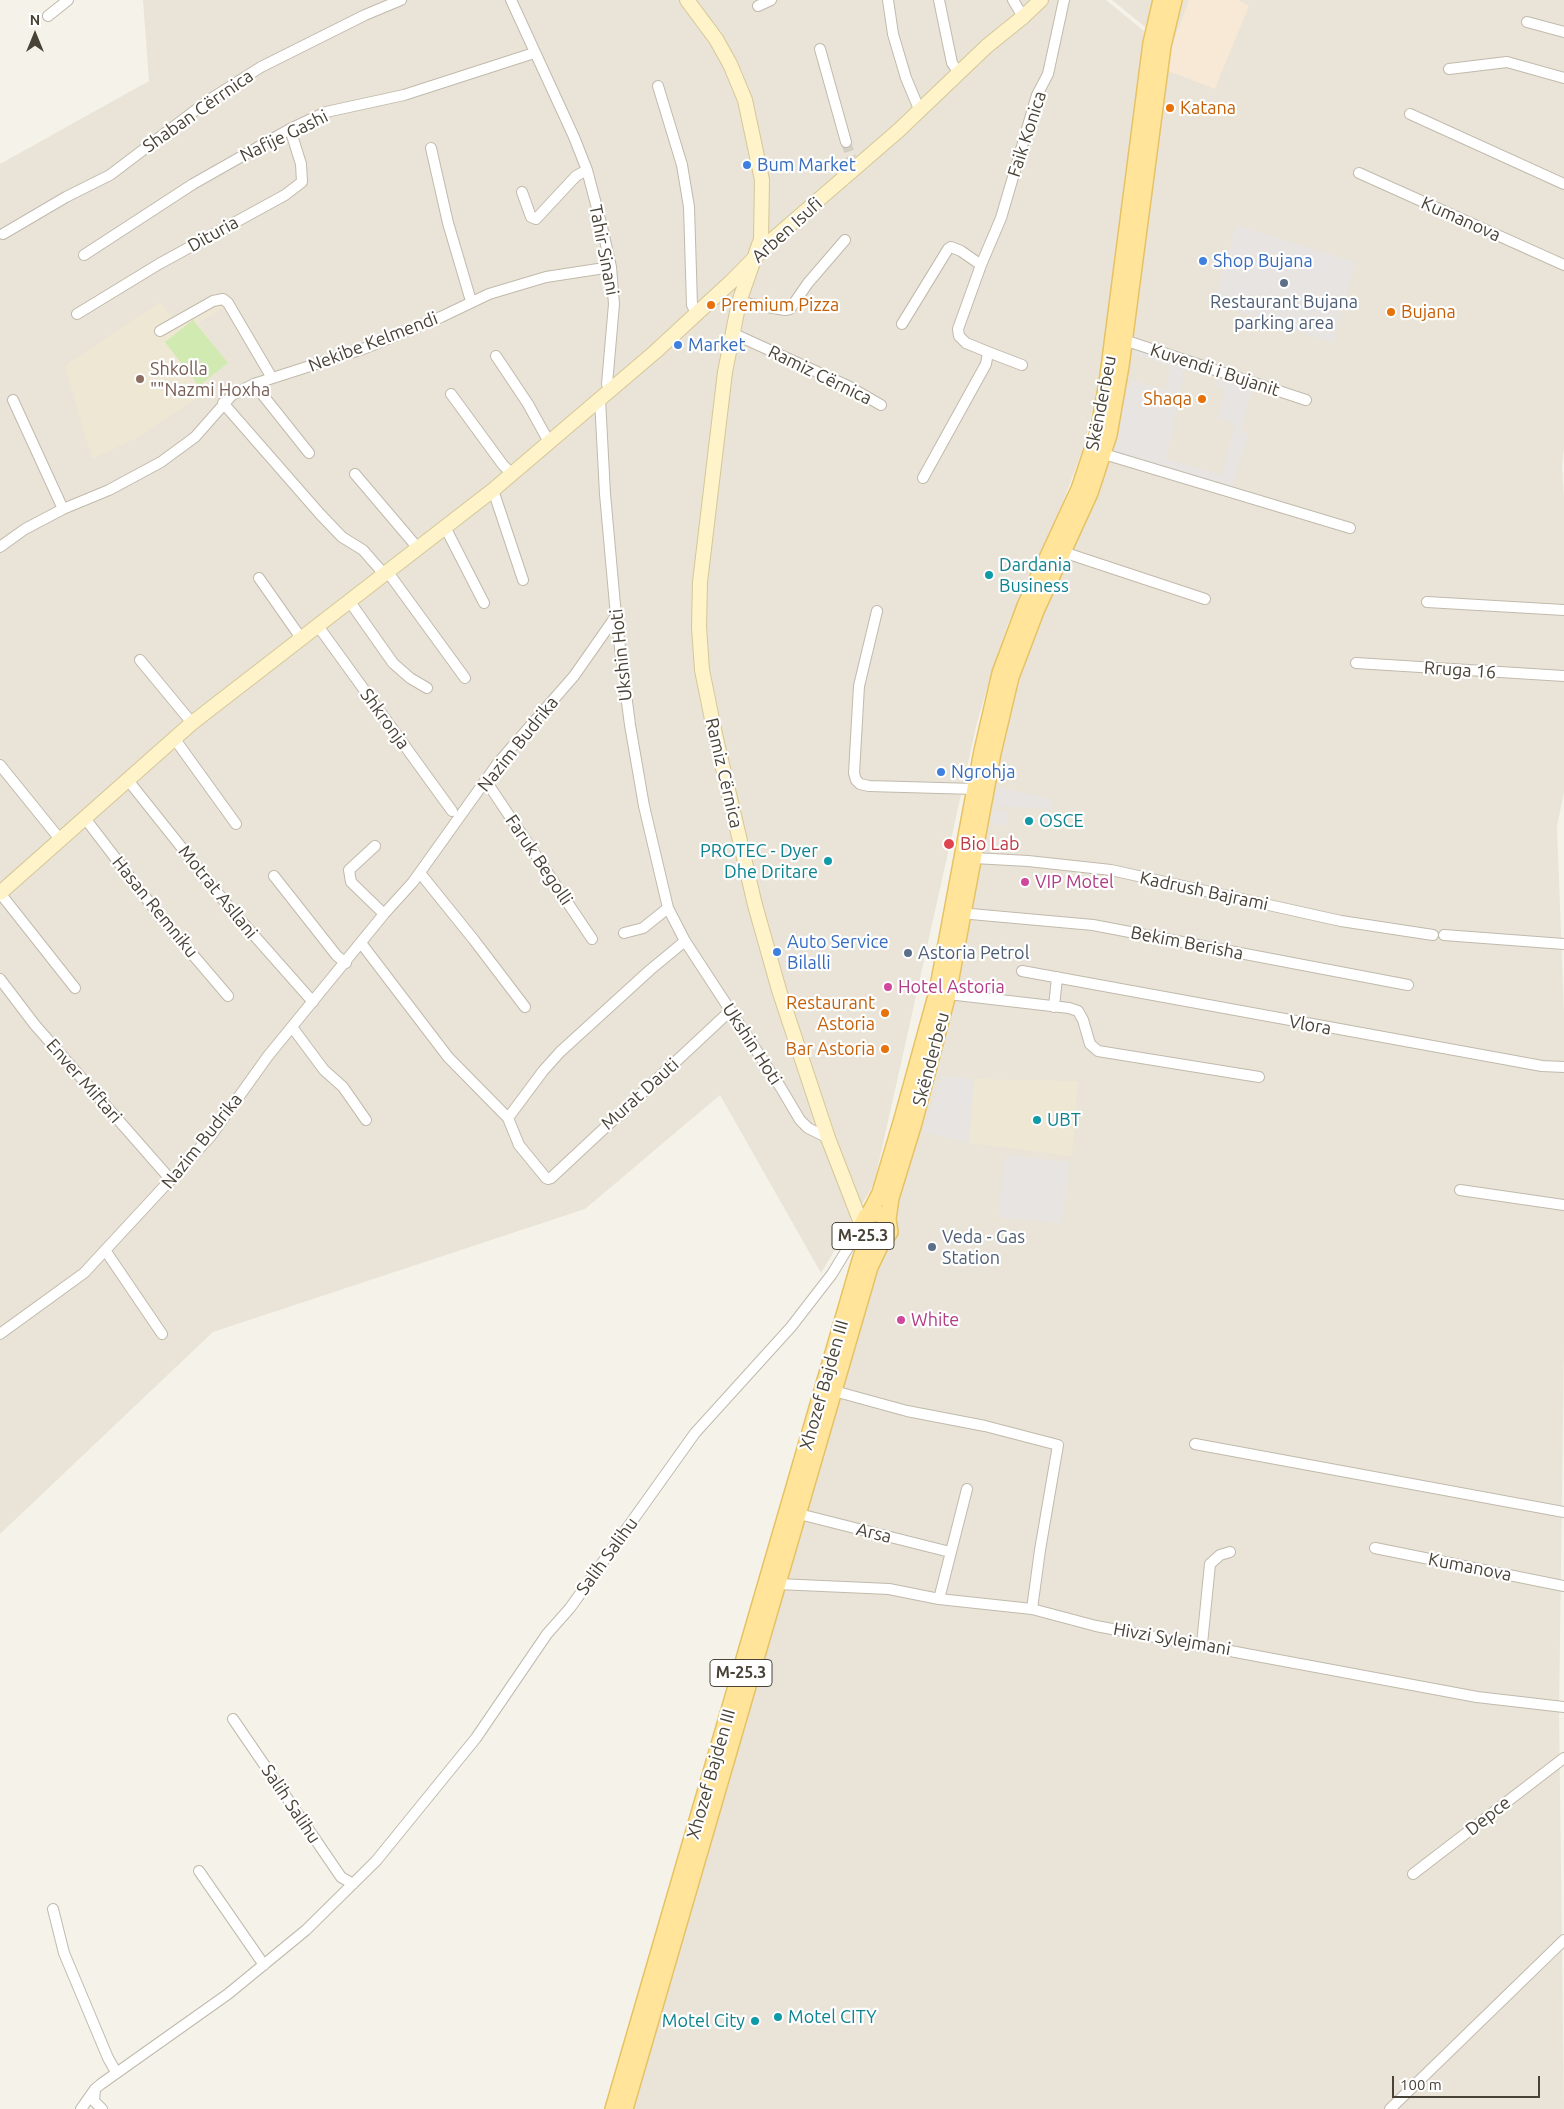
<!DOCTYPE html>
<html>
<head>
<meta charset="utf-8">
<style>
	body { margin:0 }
	#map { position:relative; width:1564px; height:2109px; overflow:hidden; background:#f5f2e9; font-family:Ubuntu,sans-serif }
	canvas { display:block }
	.north { position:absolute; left:10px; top:10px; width:50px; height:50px; -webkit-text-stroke:4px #fff; paint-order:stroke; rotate:0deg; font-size:14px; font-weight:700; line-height:20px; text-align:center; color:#494337 }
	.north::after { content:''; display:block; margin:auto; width:18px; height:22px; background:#494337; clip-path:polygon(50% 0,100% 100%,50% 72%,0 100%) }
	.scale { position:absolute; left:1392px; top:2076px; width:148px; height:22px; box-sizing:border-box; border:2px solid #494337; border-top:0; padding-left:6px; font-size:15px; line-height:18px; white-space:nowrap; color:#494337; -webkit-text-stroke:4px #fff; paint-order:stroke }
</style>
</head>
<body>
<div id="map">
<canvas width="1564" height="2109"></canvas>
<div class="north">N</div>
<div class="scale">100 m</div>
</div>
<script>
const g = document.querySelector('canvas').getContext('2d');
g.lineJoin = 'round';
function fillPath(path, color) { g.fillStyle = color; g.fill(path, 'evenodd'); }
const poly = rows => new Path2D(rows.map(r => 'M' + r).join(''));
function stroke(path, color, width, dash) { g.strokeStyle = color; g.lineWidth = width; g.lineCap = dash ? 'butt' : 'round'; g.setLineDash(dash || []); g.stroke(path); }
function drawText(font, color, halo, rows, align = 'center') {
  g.font = font + ' Ubuntu,sans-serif'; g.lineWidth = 4.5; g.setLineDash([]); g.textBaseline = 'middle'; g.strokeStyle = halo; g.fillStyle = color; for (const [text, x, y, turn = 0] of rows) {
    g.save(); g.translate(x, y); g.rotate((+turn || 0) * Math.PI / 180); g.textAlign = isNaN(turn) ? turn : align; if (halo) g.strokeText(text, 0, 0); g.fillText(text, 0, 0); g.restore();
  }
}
fillPath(poly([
	[143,0,1106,0,1144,31,1107,348,1084,446,1055,523,1009,621,994,664,977,723,874,1184,821,1273,720,1095,585,1209,213,1332,0,1534,0,164,149,81],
	[1112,0,1153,0,1145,27],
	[1175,0,1564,0,1564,448,1562,466,1564,497,1564,792,1557,826,1564,1013,1564,1348,1559,1711,1564,2109,634,2109,745,1695,886,1218,996,726,1074,518]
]), '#e9e4d7');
fillPath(poly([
	[1189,0,1238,0,1249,6,1215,89,1163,69]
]), '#f7e9d5');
fillPath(poly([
	[215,293,224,307,198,324,228,363,196,391,197,398,134,439,92,459,65,366,160,302,172,317],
	[974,1079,1078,1081,1072,1156,969,1143]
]), '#eee7d3');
fillPath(poly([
	[193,320,228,363,199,386,165,342]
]), '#d0eab1');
fillPath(poly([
	[1236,225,1355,262,1333,343,1213,304],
	[1136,347,1186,364,1166,459,1222,475,1235,424,1218,419,1225,390,1217,387,1219,373,1254,384,1240,432,1249,434,1232,487,1113,452,1130,380,1166,390,1170,366,1134,354],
	[997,787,1052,799,1052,809,994,806],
	[992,810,1009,812,1008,825,991,825],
	[942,1076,974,1079,969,1143,922,1132],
	[1005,1155,1069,1162,1062,1224,998,1217]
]), '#e7e4e1');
stroke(poly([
	[846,142,851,158]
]), '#d3cfc5', 10, [10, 5]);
const street = poly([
	[511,0,574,137,587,170,602,227,611,267,614,304,607,384,610,390],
	[888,0,893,34,906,78,919,109],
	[939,0,952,63,959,73],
	[1013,0,1023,17],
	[758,6,771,0],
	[48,16,68,0],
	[1527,22,1564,32],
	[820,49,846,142],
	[1449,69,1507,62,1564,78],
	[658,86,682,165,689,207,692,305,696,313],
	[1410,114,1564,184],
	[431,148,448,223,471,301],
	[1359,173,1564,265],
	[522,192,531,217,536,219,576,176,587,170],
	[3,234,66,197,110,175,209,100,261,67,365,15,401,0],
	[84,255,193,184,290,129,326,112,404,95,534,53],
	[739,302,785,310,790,309,808,283,845,240],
	[77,314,159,264,285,195,302,182,301,164,290,129],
	[902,324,948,249,951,247,961,251,981,265],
	[160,331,213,301,223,299,228,303,272,378],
	[732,333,848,386,881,405],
	[1124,340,1306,400],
	[988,352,1022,365],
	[496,356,528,404,549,442],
	[254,384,309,453],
	[451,394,503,465,512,474],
	[600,399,605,494,616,616,630,725,644,806,668,908,685,941,781,1088,800,1120,808,1128,828,1138],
	[13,400,63,509],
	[223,403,320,514,342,537,363,550,384,574],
	[1104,454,1350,528],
	[355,474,417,547],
	[923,478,986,364,988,352,966,343,959,336,958,329,981,265,1001,218,1037,95,1048,74,1064,0],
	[493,490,523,580],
	[445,527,484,603],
	[0,547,25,529,63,509,109,490,161,462,195,437,232,395,254,384,363,349,441,317,489,294,546,277,611,267],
	[1063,552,1205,599],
	[387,571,465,678],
	[259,578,301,638],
	[350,602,393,663,410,678,427,688],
	[1427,602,1564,610],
	[877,611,859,686,854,773,856,780,860,784,869,786,975,789],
	[318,626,452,811],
	[140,660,192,723],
	[1356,663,1564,676],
	[174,738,236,824],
	[0,765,59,838],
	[127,779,229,907,313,1002],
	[486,781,592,939],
	[84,817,159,915,228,996],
	[375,846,349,870,351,882,384,914],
	[974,858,1028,861,1111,870,1341,921,1433,935],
	[420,873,474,940,525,1007],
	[274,876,337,956,346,963],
	[0,893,75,988],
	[964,912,971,914,1093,925,1408,985],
	[624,933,643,928,668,908],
	[1444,935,1564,944],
	[361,943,448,1057,508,1118,519,1145,546,1178,548,1179,551,1178,730,1011],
	[1022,971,1542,1066,1564,1067],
	[0,979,35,1025,171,1180],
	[948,994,1069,1008,1078,1011,1083,1020,1090,1044,1098,1051,1259,1077],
	[1054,1007,1057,977],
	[292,1027,324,1070,343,1087,366,1120],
	[508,1118,543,1071,560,1052,650,970,685,941],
	[1460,1190,1564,1205],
	[105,1250,162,1334],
	[0,1334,84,1273,210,1137,268,1056,384,914,413,882,498,763,574,676,616,616],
	[834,1391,907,1411,985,1426,1058,1445,1040,1550,1032,1609],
	[1195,1444,1564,1512],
	[799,1514,950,1552],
	[1375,1548,1564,1586],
	[778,1584,889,1589,939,1599,1032,1609,1096,1626,1477,1697,1564,1707],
	[939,1599,967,1489],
	[1202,1644,1210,1564,1220,1555,1230,1552],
	[233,1719,341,1877,353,1884],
	[199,1871,264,1965],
	[1413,1874,1564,1758],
	[53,1909,64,1953,108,2058,116,2072],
	[95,2089,94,2101,102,2109],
	[81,2109,95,2089,101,2084,228,1994,306,1930,376,1861,476,1738,547,1634,570,1608,695,1433,791,1327,832,1274,860,1228],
	[1390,2109,1564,1940]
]);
const secondary = poly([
	[687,0,716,39,730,64,745,100,762,180,761,239,739,302,725,372,700,582,699,627,702,670,715,734,755,905,779,990,828,1138,861,1223],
	[0,893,192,723,493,490,655,352,733,280,772,240,898,131,987,46,1023,17,1041,0]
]);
const primary = poly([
	[869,1214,880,1193,902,1119,937,992,982,751,1000,673,1025,606,1079,489,1098,432,1107,383,1151,43,1161,0],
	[888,1219,877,1213,866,1216,860,1228,863,1237,867,1241,877,1243,885,1239,890,1232,888,1219,891,1198,914,1123,948,994,993,753,1011,677,1036,611,1090,493,1109,435,1121,366,1163,46,1174,0],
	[613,2109,858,1267,863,1251,863,1237],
	[625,2109,870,1267,882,1242]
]);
stroke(street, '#c1baac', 12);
stroke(secondary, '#d6c798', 16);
stroke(primary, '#e7c265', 18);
stroke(street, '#fff', 10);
stroke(secondary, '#fff3ca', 14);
stroke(primary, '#ffe499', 15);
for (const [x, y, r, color] of [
	[1170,108,5,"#e8710a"],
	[747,165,5,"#3f7fe0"],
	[1203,261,5,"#3f7fe0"],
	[1284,283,5,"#5c6f8a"],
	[711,305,5,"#e8710a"],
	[1391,312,5,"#e8710a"],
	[678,345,5,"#3f7fe0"],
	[140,379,5,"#8d6e63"],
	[1202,399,5,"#e8710a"],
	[989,575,5,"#0f9aa8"],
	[941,772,5,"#3f7fe0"],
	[1029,821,5,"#0f9aa8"],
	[949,844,6,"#e0444e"],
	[828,861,5,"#0f9aa8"],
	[1025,882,5,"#d1479c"],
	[777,952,5,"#3f7fe0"],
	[908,953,5,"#5c6f8a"],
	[888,987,5,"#d1479c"],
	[885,1013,5,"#e8710a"],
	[885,1049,5,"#e8710a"],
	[1037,1120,5,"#0f9aa8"],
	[932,1247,5,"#5c6f8a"],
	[901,1320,5,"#d1479c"],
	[778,2017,5,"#0f9aa8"],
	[755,2021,5,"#0f9aa8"]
]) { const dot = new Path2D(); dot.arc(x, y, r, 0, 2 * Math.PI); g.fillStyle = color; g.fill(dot); stroke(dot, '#fff', 2); }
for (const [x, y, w] of [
	[863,1236,62],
	[741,1673,62]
]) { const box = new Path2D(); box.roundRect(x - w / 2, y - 13.5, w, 27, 4); g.fillStyle = '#fff'; g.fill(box); stroke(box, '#494337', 1); }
drawText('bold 16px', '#494337', null, [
	["M-25.3",863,1236],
	["M-25.3",741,1673]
]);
drawText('18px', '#c56008', '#fff', [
	["Katana",1180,108],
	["Premium Pizza",721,305],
	["Bujana",1401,312],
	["Shaqa",1192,399,"right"],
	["Restaurant",875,1003,"right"],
	["Astoria",875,1024,"right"],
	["Bar Astoria",875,1049,"right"]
], 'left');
drawText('18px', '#494337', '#fff', [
	["Shaban Cërrnica",198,111,-35],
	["Faik Konica",1027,134,-72],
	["Nafije Gashi",284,136,-26],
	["Kumanova",1461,219,24],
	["Arben Isufi",787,230,-42],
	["Dituria",213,234,-29],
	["Tahir Sinani",604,250,79],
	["Nekibe Kelmendi",373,342,-21],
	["Kuvendi i Bujanit",1215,370,18],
	["Ramiz Cërnica",820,375,26],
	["Skënderbeu",1101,403,-79],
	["Ukshin Hoti",621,655,-96],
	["Rruga 16",1460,670,4],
	["Shkronja",385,719,54],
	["Nazim Budrika",518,744,-51],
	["Ramiz Cërnica",724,773,77],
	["Faruk Begolli",539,860,56],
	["Kadrush Bajrami",1204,891,12],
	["Motrat Asllani",218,892,51],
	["Hasan Remniku",155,907,51],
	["Bekim Berisha",1187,943,11],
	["Vlora",1310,1025,10],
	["Ukshin Hoti",752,1044,57],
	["Skënderbeu",931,1059,-75],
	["Enver Miftari",84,1081,49],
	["Murat Dauti",640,1094,-42],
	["Nazim Budrika",202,1141,-51],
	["Xhozef Bajden III",824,1385,-74],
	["Arsa",874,1533,14],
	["Salih Salihu",607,1556,-54],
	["Kumanova",1470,1567,11],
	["Hivzi Sylejmani",1172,1639,10],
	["Xhozef Bajden III",711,1774,-74],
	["Salih Salihu",291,1804,56],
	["Depce",1488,1816,-38]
]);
drawText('18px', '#366cbe', '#fff', [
	["Bum Market",757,165],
	["Shop Bujana",1213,261],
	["Market",688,345],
	["Ngrohja",951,772],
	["Auto Service",787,942],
	["Bilalli",787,963]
], 'left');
drawText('18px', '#4e5e75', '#fff', [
	["Restaurant Bujana",1284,302,"center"],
	["parking area",1284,323,"center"],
	["Astoria Petrol",918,953],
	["Veda - Gas",942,1237],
	["Station",942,1258]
], 'left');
drawText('18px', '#785e54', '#fff', [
	["Shkolla",150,369],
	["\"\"Nazmi Hoxha",150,390]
], 'left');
drawText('18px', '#0d838f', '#fff', [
	["Dardania",999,565],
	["Business",999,586],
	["OSCE",1039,821],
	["PROTEC - Dyer",818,851,"right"],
	["Dhe Dritare",818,872,"right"],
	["UBT",1047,1120],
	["Motel CITY",788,2017],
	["Motel City",745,2021,"right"]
], 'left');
drawText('18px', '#be3a42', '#fff', [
	["Bio Lab",960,844]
], 'left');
drawText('18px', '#b23c85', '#fff', [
	["VIP Motel",1035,882],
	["Hotel Astoria",898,987],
	["White",911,1320]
], 'left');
</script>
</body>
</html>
